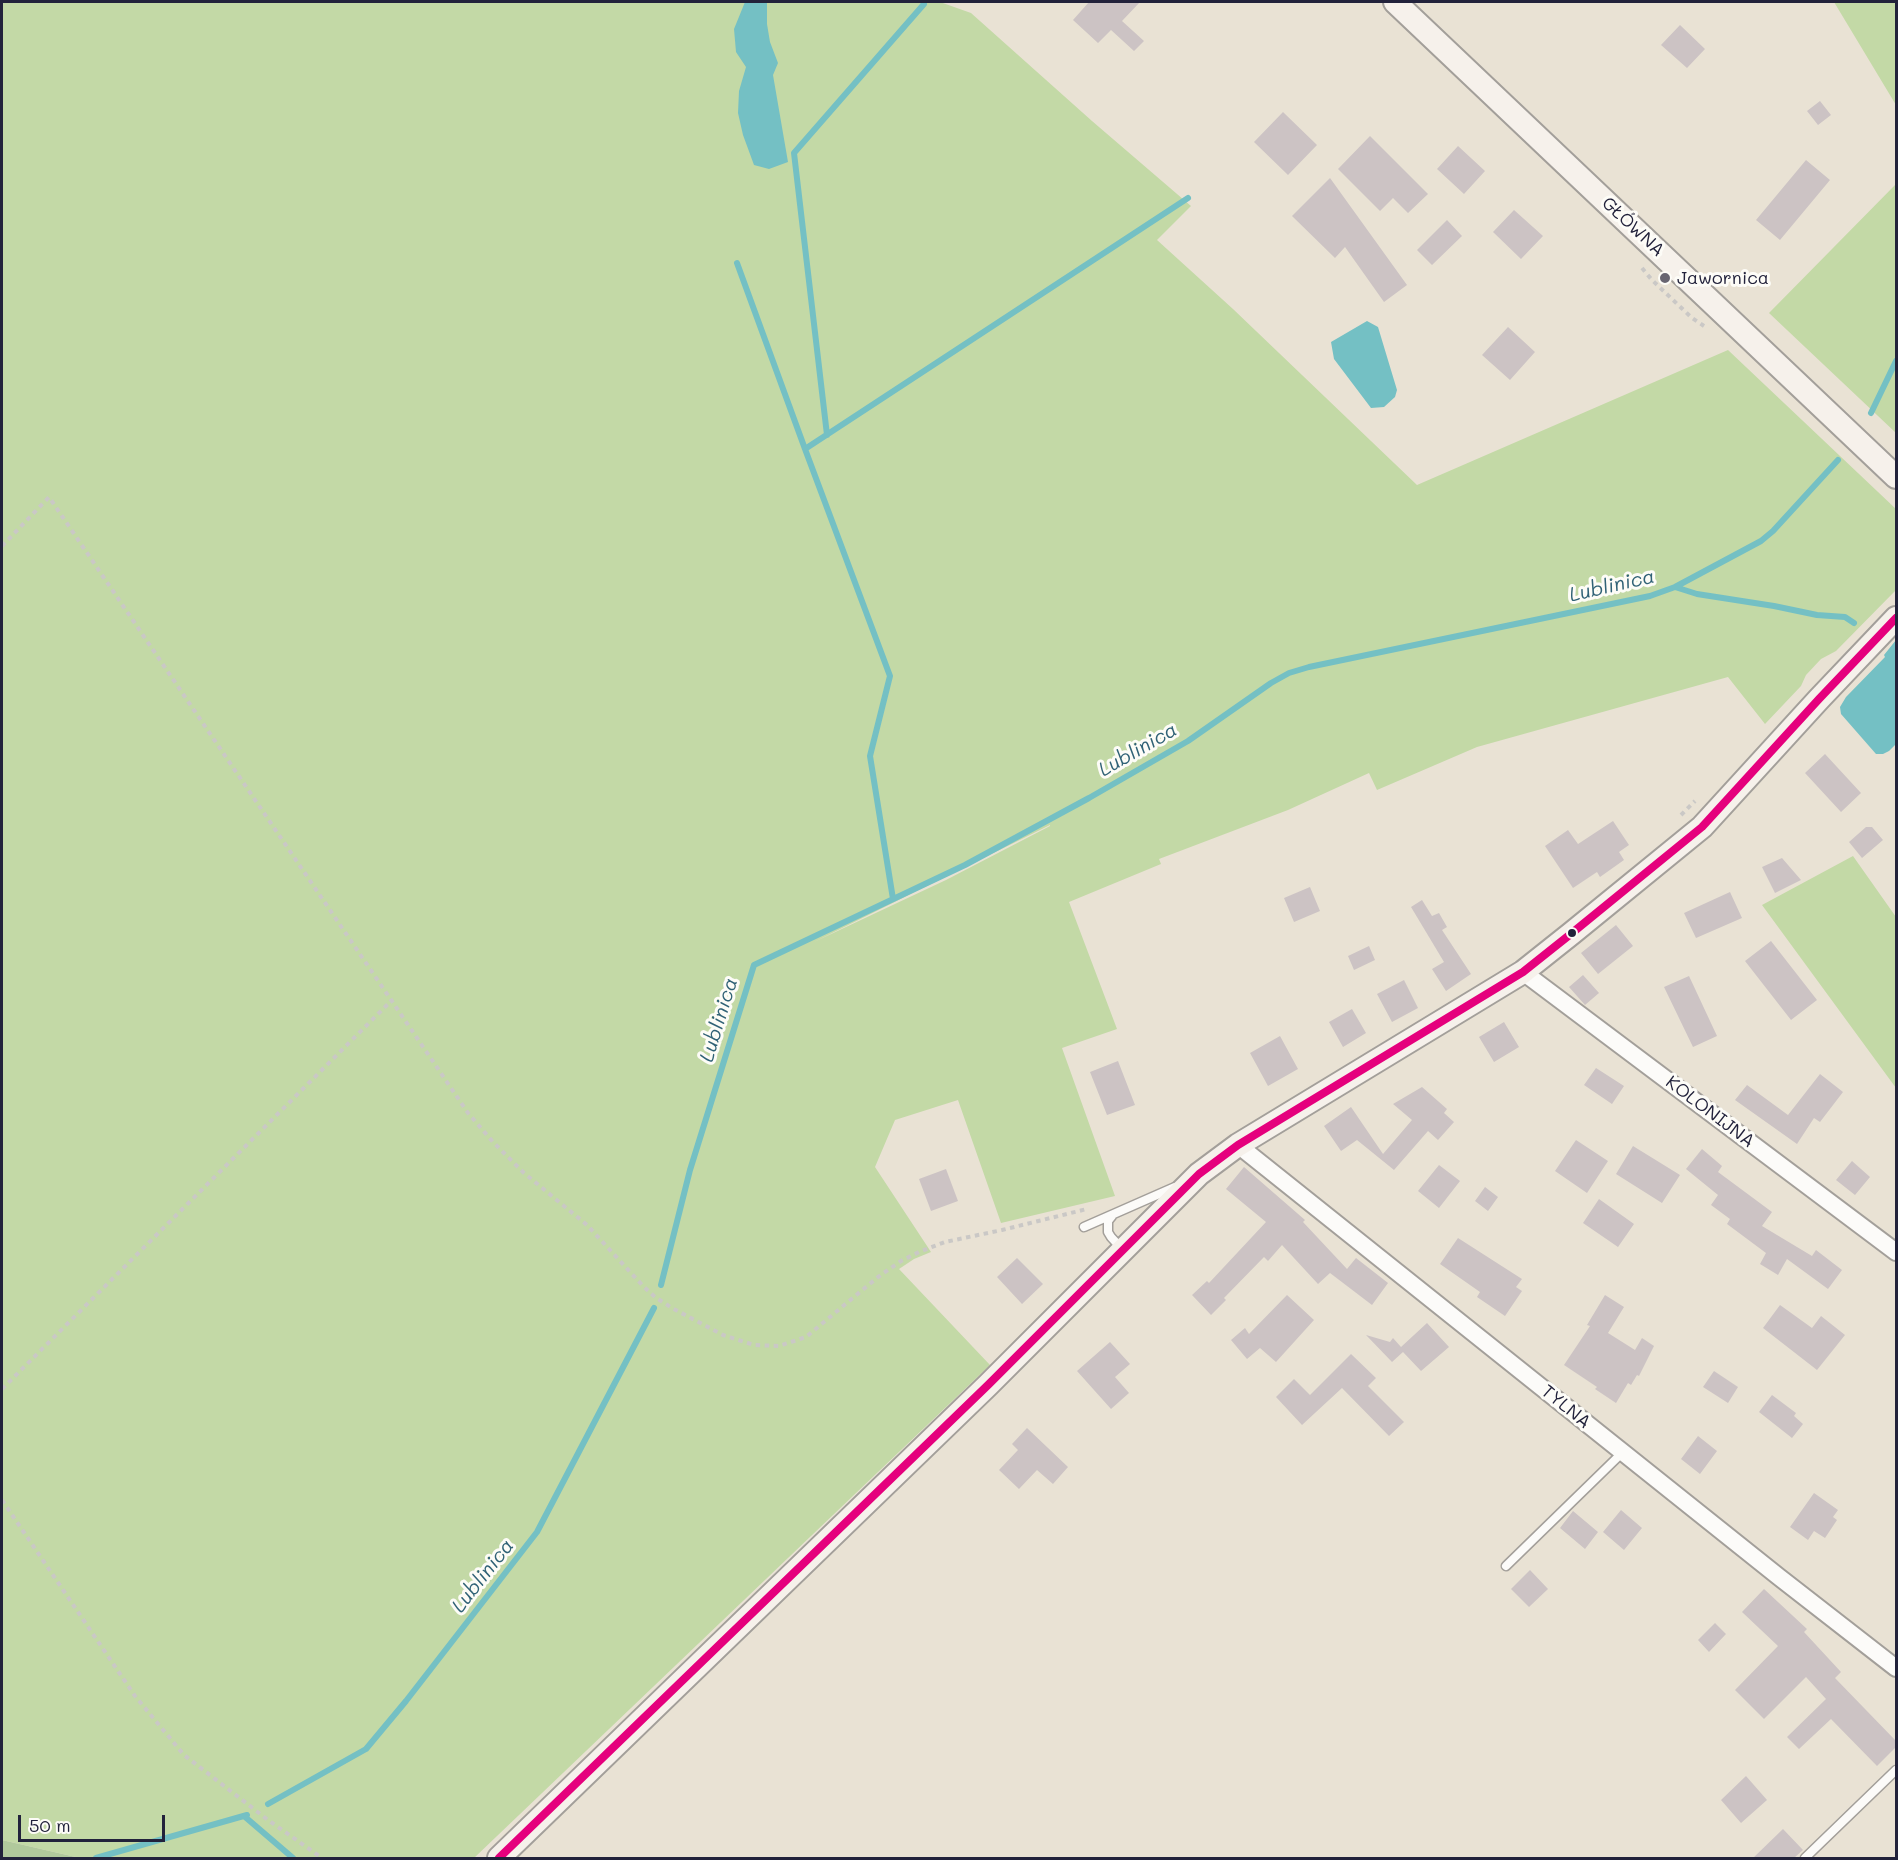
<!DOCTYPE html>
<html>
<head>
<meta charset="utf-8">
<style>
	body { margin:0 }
	#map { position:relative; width:1898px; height:1860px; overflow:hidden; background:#e9e2d4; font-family:Mali,sans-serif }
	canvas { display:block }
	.frame { position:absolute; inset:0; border:3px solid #22223b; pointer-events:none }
	.scale { position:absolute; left:18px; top:1815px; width:147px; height:27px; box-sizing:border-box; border:3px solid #22223b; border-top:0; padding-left:8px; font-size:18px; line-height:21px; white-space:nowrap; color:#22223b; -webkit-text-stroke:4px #fdfcf7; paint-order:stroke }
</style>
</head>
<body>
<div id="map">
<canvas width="1898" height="1860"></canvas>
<div class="frame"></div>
<div class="scale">50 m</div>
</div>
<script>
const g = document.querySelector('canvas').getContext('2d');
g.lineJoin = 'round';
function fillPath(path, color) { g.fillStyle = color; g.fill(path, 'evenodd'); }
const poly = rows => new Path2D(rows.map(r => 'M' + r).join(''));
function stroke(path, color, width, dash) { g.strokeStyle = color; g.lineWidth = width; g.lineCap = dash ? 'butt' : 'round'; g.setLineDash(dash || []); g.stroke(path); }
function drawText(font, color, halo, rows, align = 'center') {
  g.font = font + ' Mali,sans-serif'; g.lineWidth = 6; g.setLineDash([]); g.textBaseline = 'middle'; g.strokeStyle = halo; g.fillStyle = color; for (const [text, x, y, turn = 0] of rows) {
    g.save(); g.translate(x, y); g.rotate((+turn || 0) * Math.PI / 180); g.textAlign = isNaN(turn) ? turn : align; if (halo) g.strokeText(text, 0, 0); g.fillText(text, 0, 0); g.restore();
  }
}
fillPath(poly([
	[2,2,940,2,971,13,1092,121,1191,206,1157,240,1233,309,1417,485,1728,350,1896,509,1896,590,1836,651,1821,659,1806,675,1801,686,1765,724,1728,677,1477,747,1377,790,1369,773,1288,810,1159,859,1161,864,1069,902,1117,1029,1062,1048,1115,1196,1001,1223,958,1100,895,1120,875,1167,931,1252,914,1259,899,1269,990,1365,474,1858,80,1858,2,1840],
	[1050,826,946,880,814,942,1050,825],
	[1834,2,1896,2,1896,105],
	[1896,184,1896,433,1769,313],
	[1853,856,1896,917,1896,1088,1762,905]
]), '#c3d9a6');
fillPath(poly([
	[2,1840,80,1858,2,1858]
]), '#b1c99c');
fillPath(poly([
	[745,2,767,2,767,24,770,42,778,63,773,75,788,162,769,169,754,165,743,135,738,113,739,91,746,67,736,52,734,29],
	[1367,321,1378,327,1397,390,1395,397,1384,407,1371,408,1334,359,1331,342],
	[1896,640,1896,744,1889,751,1883,754,1876,754,1841,714,1840,707,1846,697,1885,657,1884,655]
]), '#74c0c4');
stroke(poly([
	[737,263,805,449],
	[1871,413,1896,361],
	[827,435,794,153,924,4],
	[1675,587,1697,594,1774,606,1817,615,1845,617,1854,623],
	[893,899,870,756,890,676,805,449,1188,198],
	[661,1285,690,1170,754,965,965,865,1089,798,1188,741,1271,683,1289,673,1309,667,1650,596,1675,587,1761,541,1773,531,1838,460],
	[268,1804,366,1749,406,1701,537,1532,654,1308],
	[244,1816,293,1858],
	[96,1858,247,1815]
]), '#74c0c4', 6);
fillPath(poly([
	[1089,2,1140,2,1122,21,1144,41,1134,51,1111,30,1098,43,1073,20],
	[1680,25,1705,49,1687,68,1661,45],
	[1820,101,1831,115,1818,125,1807,111],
	[1283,112,1317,145,1288,175,1254,142],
	[1370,136,1428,194,1408,213,1393,198,1380,211,1338,169],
	[1458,146,1485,171,1464,194,1437,169],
	[1806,160,1830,180,1780,240,1756,220],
	[1330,178,1407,285,1384,302,1345,247,1335,258,1292,216],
	[1514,210,1543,236,1521,259,1493,232],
	[1447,220,1462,236,1432,265,1417,250],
	[1508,327,1535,352,1510,380,1482,355],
	[1825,754,1861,793,1841,812,1805,773],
	[1613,821,1629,845,1619,852,1624,860,1600,877,1597,872,1573,888,1545,846,1568,830,1578,844],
	[1866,827,1872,827,1883,840,1862,858,1849,842],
	[1782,858,1801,880,1775,893,1762,867],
	[1310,887,1320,911,1294,922,1284,898],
	[1730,892,1742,918,1696,938,1684,913],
	[1422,900,1432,916,1439,913,1447,927,1442,930,1471,974,1446,991,1432,969,1444,962,1411,907],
	[1616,925,1633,946,1598,974,1581,953],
	[1771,941,1817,1000,1791,1020,1745,961],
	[1369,946,1375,960,1354,970,1348,956],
	[1583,975,1599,993,1585,1005,1569,987],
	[1689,976,1717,1036,1693,1047,1664,987],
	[1404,980,1418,1008,1392,1022,1377,994],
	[1352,1009,1366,1033,1343,1047,1329,1022],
	[1504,1022,1519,1047,1494,1062,1479,1037],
	[1280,1036,1298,1069,1268,1086,1250,1053],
	[1118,1061,1135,1105,1107,1115,1090,1072],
	[1596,1068,1624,1086,1612,1104,1584,1085],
	[1820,1074,1843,1092,1820,1122,1814,1118,1797,1144,1735,1100,1747,1085,1788,1115],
	[1422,1087,1447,1109,1444,1113,1454,1122,1438,1140,1428,1131,1394,1170,1357,1140,1341,1151,1324,1126,1351,1107,1383,1154,1412,1120,1393,1104],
	[1576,1140,1608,1161,1587,1193,1555,1171],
	[1633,1146,1680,1175,1662,1203,1616,1174],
	[1702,1149,1722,1166,1718,1172,1772,1212,1762,1226,1812,1256,1816,1250,1842,1270,1828,1289,1787,1259,1778,1275,1760,1264,1766,1253,1727,1224,1730,1219,1711,1205,1718,1195,1686,1169],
	[1852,1161,1870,1177,1855,1195,1836,1180],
	[1439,1165,1460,1181,1439,1208,1418,1191],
	[1244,1167,1305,1220,1303,1222,1347,1269,1356,1258,1388,1283,1372,1305,1330,1273,1318,1284,1282,1245,1268,1261,1264,1257,1224,1298,1226,1300,1211,1315,1192,1295,1207,1281,1209,1283,1266,1222,1226,1189],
	[946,1169,958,1201,931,1211,919,1179],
	[1485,1187,1498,1197,1488,1211,1475,1201],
	[1599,1199,1634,1224,1618,1247,1583,1223],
	[1458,1238,1522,1279,1516,1287,1522,1291,1505,1316,1477,1297,1480,1292,1440,1264],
	[1017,1258,1043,1284,1022,1304,997,1277],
	[1287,1295,1314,1320,1276,1362,1260,1348,1247,1359,1231,1340,1245,1328,1249,1334],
	[1605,1295,1624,1307,1608,1333,1635,1350,1642,1338,1654,1346,1639,1376,1637,1375,1631,1385,1628,1383,1616,1403,1595,1389,1597,1387,1564,1365,1590,1326,1587,1325],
	[1780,1305,1812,1328,1821,1316,1845,1335,1817,1370,1763,1328],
	[1427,1323,1449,1347,1421,1371,1403,1352,1392,1362,1366,1335,1390,1342,1393,1338,1401,1347],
	[1110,1342,1130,1364,1115,1377,1129,1393,1111,1409,1077,1371],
	[1351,1354,1376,1378,1368,1386,1404,1422,1389,1436,1342,1388,1302,1425,1276,1397,1294,1379,1310,1395],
	[1714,1371,1738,1387,1728,1403,1703,1387],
	[1772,1395,1796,1413,1794,1416,1803,1424,1792,1438,1759,1412],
	[1027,1428,1068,1467,1053,1484,1037,1470,1019,1489,999,1470,1018,1450,1012,1444],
	[1698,1436,1717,1451,1700,1474,1681,1459],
	[1814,1493,1838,1510,1833,1517,1837,1520,1825,1538,1814,1531,1808,1540,1790,1527],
	[1621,1510,1642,1528,1624,1550,1603,1532],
	[1573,1511,1598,1532,1585,1549,1560,1528],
	[1530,1570,1548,1589,1529,1607,1511,1589],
	[1764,1589,1807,1629,1804,1632,1841,1672,1835,1678,1896,1741,1896,1747,1877,1766,1831,1719,1799,1749,1787,1737,1826,1699,1806,1677,1764,1719,1735,1690,1778,1646,1742,1612],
	[1715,1623,1726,1634,1709,1652,1698,1640],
	[1746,1776,1767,1800,1741,1823,1721,1800],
	[1783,1829,1803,1850,1794,1858,1753,1858]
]), '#ccc3c4');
const lane = poly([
	[1112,1216,1108,1221,1108,1232,1111,1237,1123,1250],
	[1084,1227,1175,1187],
	[1506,1566,1623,1452],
	[1805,1858,1896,1770]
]);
const street = poly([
	[1523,972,1896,1252],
	[1238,1145,1779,1577,1896,1668]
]);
const secondary = poly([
	[1395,2,1896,477],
	[499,1858,988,1385,1199,1174,1238,1145,1523,972,1572,933,1702,827,1819,699,1896,618]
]);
stroke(lane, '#a39f9a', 11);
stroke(street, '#a39f9a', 20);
stroke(secondary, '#a39f9a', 26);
stroke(poly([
	[1642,268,1652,280,1692,318,1704,326],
	[2,546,49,497,468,1113,493,1142,524,1173,587,1225,643,1286,655,1297,672,1308,723,1335,754,1345,779,1346,806,1337,878,1277,901,1261,919,1252,945,1242,1002,1230,1087,1209],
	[1681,815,1695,801],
	[2,1389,391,1001],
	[2,1500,135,1696,184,1755,268,1820,322,1858]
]), '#cac8c6', 4, [4.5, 4.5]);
stroke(lane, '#fcfbf9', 8);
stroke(street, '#fcfbf9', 16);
stroke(secondary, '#f6f1eb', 22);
stroke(poly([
	[499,1858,988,1385,1199,1174,1238,1145,1523,972,1572,933,1702,827,1819,699,1896,618]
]), '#e5007d', 8);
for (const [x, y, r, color] of [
	[1665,278,6,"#686571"],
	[1572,933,5,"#22223b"]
]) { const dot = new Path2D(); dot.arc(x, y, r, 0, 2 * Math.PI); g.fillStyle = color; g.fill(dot); stroke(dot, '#fdfcf7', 2); }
drawText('18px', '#22223b', '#fdfcf7', [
	["GŁÓWNA",1633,227,43],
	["KOLONIJNA",1710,1112,37],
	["TYLNA",1566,1407,39]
]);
drawText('18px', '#22223b', '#fdfcf7', [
	["Jawornica",1677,278]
], 'left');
drawText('italic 20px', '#306276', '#fdfcf7', [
	["Lublinica",1612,586,-13],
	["Lublinica",1138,750,-30],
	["Lublinica",719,1020,-73],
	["Lublinica",483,1576,-52]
]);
</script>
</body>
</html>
